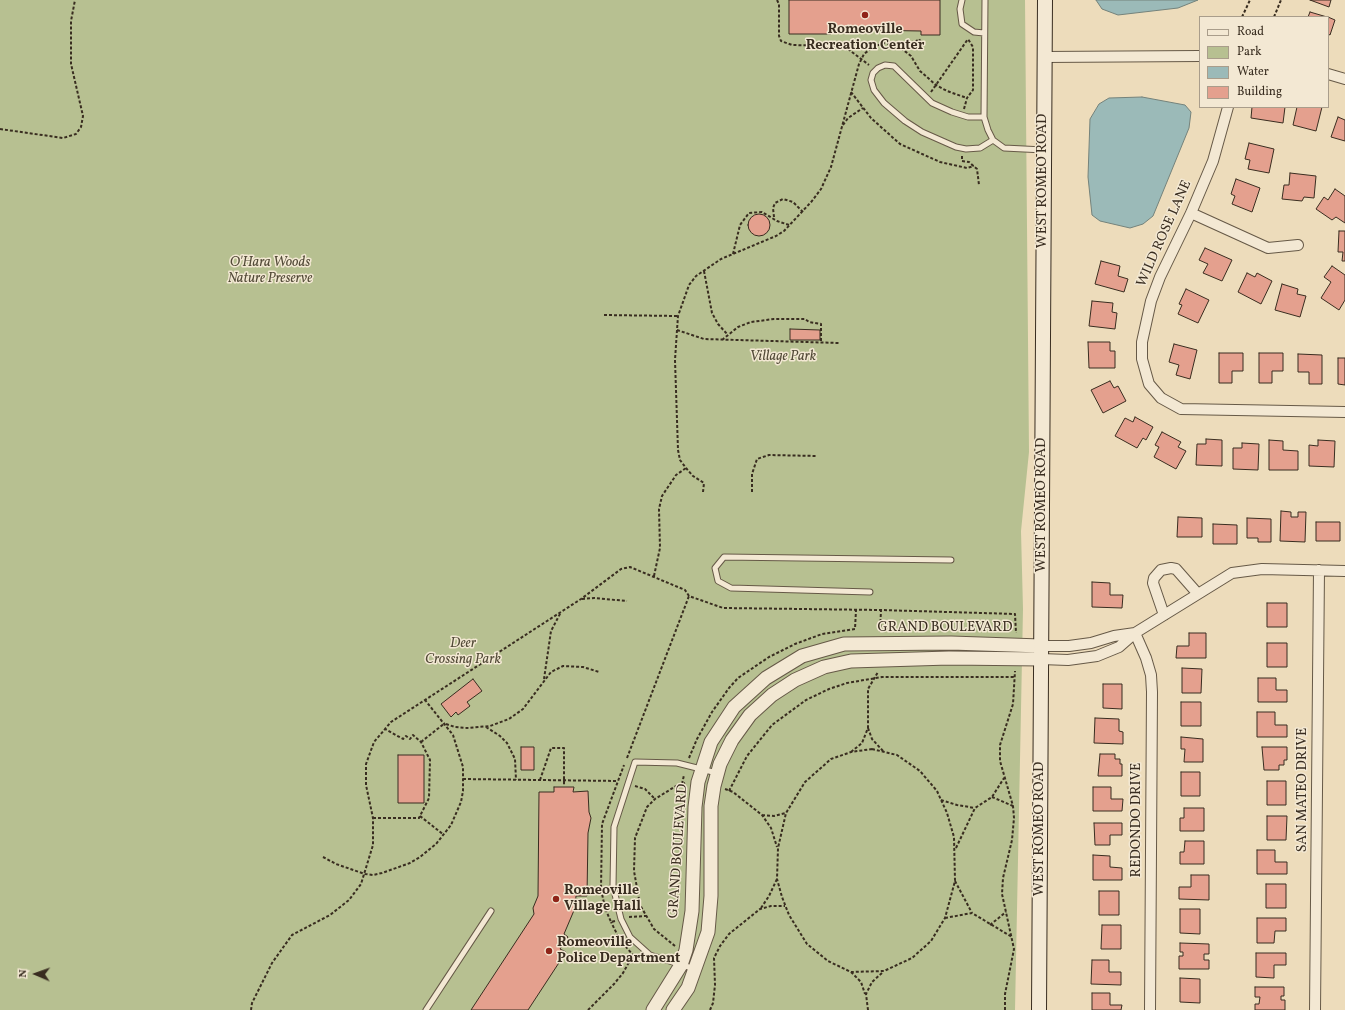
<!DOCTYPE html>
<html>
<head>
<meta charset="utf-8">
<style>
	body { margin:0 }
	#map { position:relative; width:1345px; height:1010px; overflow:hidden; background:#eddcbb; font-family:Vollkorn,serif }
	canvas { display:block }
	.legend { position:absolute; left:1199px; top:16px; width:130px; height:92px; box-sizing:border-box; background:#f3e8d3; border:1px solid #a99d8b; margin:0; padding:5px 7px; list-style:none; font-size:12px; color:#392d20 }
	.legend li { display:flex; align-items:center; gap:8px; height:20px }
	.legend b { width:20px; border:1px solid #a99d8b }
	.north { position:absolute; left:16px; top:954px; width:40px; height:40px; -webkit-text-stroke:3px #f3e8d3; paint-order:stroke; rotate:272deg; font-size:11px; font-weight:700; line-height:16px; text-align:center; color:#392d20 }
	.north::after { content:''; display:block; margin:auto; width:14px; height:18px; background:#392d20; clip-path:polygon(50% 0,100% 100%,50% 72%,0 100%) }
</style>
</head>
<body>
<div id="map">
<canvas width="1345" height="1010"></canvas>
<ul class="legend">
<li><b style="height:5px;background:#f3e8d3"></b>Road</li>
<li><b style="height:11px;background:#b7c091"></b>Park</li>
<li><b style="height:11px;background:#9bbab8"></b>Water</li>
<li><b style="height:11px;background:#e4a08e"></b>Building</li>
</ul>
<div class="north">N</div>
</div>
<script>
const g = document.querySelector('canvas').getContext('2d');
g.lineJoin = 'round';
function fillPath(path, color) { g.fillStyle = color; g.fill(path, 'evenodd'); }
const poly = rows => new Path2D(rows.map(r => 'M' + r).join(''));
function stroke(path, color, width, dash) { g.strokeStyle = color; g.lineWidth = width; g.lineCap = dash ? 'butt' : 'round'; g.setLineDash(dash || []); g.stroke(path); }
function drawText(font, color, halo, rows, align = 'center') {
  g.font = font + ' Vollkorn,serif'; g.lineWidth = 3; g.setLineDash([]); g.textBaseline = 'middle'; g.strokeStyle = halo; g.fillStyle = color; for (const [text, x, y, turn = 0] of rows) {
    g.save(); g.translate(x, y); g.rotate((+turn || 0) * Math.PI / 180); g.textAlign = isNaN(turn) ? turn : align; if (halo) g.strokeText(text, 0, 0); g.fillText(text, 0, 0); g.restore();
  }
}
fillPath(poly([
	[0,0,1025,0,1029,452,1021,531,1023,609,1015,1010,0,1010]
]), '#b7c091');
const water = poly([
	[1096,0,1198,0,1178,8,1118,15,1102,9,1096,0],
	[1142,97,1185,105,1191,112,1189,128,1153,216,1143,224,1130,228,1100,221,1092,215,1088,177,1090,119,1099,104,1109,98,1142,97]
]);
fillPath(water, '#9bbab8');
stroke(water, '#74827b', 1);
const building = poly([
	[789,0,940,0,940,35,921,35,921,31,860,30,831,30,831,34,789,34,789,0],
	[1310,0,1331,0,1329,7,1310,0],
	[1310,12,1327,17,1308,17,1310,12],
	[1328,17,1335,20,1330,35,1328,34,1328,17],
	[1252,107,1285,107,1283,123,1251,118,1252,107],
	[1297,107,1322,107,1316,131,1293,125,1297,107],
	[1338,117,1345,120,1345,141,1331,137,1338,117],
	[1249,143,1274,149,1269,173,1248,169,1250,160,1245,159,1249,143],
	[1290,173,1316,176,1314,198,1304,197,1302,201,1282,199,1284,185,1289,185,1290,173],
	[1236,179,1260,188,1252,212,1232,204,1235,196,1231,194,1236,179],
	[1335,189,1345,196,1345,223,1336,217,1332,220,1316,209,1324,197,1328,200,1335,189],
	'748 225a11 11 0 1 1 22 0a11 11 0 1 1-22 0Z',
	[1339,231,1345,231,1345,261,1342,261,1343,252,1338,252,1339,231],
	[1205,248,1232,260,1222,281,1203,273,1208,264,1199,260,1205,248],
	[1101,261,1120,266,1118,276,1128,279,1124,292,1095,284,1101,261],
	[1332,266,1345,275,1345,300,1339,310,1321,298,1331,282,1324,277,1332,266],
	[1247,273,1255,277,1257,273,1272,281,1261,304,1238,292,1247,273],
	[1282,284,1298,289,1297,294,1306,296,1300,317,1275,310,1282,284],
	[1186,289,1209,300,1198,323,1178,314,1182,305,1179,304,1186,289],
	[1092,301,1113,303,1112,312,1117,313,1115,329,1089,326,1092,301],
	[790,329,820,330,820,340,790,340,790,329],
	[1088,342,1110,342,1110,351,1115,351,1115,368,1089,368,1088,342],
	[1174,344,1197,350,1190,379,1176,375,1179,365,1169,362,1174,344],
	[1219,353,1243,353,1243,371,1232,371,1232,383,1219,383,1219,353],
	[1259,353,1283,353,1283,371,1272,371,1272,383,1259,383,1259,353],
	[1298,354,1322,355,1322,384,1309,384,1309,372,1298,372,1298,354],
	[1338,358,1345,358,1345,385,1338,384,1338,358],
	[1110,381,1114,388,1118,386,1126,401,1103,413,1091,390,1110,381],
	[1135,417,1153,427,1146,440,1143,438,1137,448,1115,436,1125,418,1133,422,1135,417],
	[1162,432,1181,442,1178,447,1186,451,1176,469,1154,457,1159,447,1155,445,1162,432],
	[1206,439,1222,440,1222,466,1196,465,1197,444,1206,444,1206,439],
	[1269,440,1283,441,1283,450,1298,451,1298,470,1269,470,1269,440],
	[1318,440,1335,441,1334,467,1309,466,1309,445,1318,446,1318,440],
	[1242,443,1259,444,1258,470,1233,469,1233,448,1242,448,1242,443],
	[1281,511,1291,512,1291,517,1298,517,1298,512,1306,512,1305,542,1280,541,1281,511],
	[1178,517,1202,518,1202,537,1177,537,1178,517],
	[1247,518,1271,519,1271,542,1258,542,1258,538,1247,538,1247,518],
	[1316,522,1340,522,1340,541,1316,541,1316,522],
	[1213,524,1237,525,1237,544,1213,544,1213,524],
	[1092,582,1110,583,1110,595,1123,595,1122,608,1092,607,1092,582],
	[1267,603,1287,603,1287,627,1267,627,1267,603],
	[1189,633,1206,633,1206,658,1176,658,1177,646,1189,646,1189,633],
	[1267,643,1287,643,1287,667,1267,667,1267,643],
	[1182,668,1202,669,1201,693,1182,693,1182,668],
	[1258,678,1276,678,1276,690,1287,690,1287,702,1258,702,1258,678],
	[473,679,482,691,467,702,470,706,458,715,456,712,451,717,441,704,473,679],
	[1103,684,1122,684,1122,709,1103,708,1103,684],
	[1181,702,1201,702,1201,726,1181,726,1181,702],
	[1257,712,1275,712,1275,725,1287,725,1287,737,1257,737,1257,712],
	[1095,718,1119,719,1119,731,1123,732,1123,744,1094,743,1095,718],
	[1181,737,1203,739,1203,762,1184,762,1185,749,1181,749,1181,737],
	[521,747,534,747,534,770,521,770,521,747],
	[1262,747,1287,747,1287,760,1284,760,1284,765,1279,765,1279,770,1264,770,1262,747],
	[1100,754,1115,754,1115,759,1120,759,1120,764,1122,764,1122,776,1098,776,1100,754],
	[398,755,424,755,424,803,398,803,398,755],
	[1181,772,1200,772,1200,796,1181,796,1181,772],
	[1267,781,1286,781,1286,805,1267,805,1267,781],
	[554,787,574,787,573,792,588,791,589,812,591,818,588,833,587,896,576,896,575,908,564,934,568,937,560,949,566,952,528,1010,471,1010,534,914,533,908,538,896,539,792,554,792,554,787],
	[1093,787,1111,787,1111,799,1123,799,1122,811,1093,811,1093,787],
	[1184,808,1204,808,1204,831,1180,831,1180,818,1184,818,1184,808],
	[1267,816,1287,816,1286,840,1267,840,1267,816],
	[1094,823,1122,823,1122,835,1110,835,1110,845,1095,845,1094,823],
	[1185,841,1204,841,1204,864,1180,864,1180,852,1184,852,1185,841],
	[1257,850,1275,850,1275,862,1287,862,1287,874,1257,874,1257,850],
	[1093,855,1110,856,1110,867,1122,868,1122,880,1093,880,1093,855],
	[1191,875,1209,875,1209,900,1179,899,1179,887,1191,887,1191,875],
	[1266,884,1286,884,1286,908,1266,908,1266,884],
	[1099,891,1119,891,1119,915,1099,915,1099,891],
	[1180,909,1200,909,1200,934,1180,933,1180,909],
	[1257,918,1286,918,1286,931,1275,931,1274,943,1257,943,1257,918],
	[1102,925,1121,925,1121,949,1101,949,1102,925],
	[1180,943,1209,944,1209,954,1204,954,1204,960,1209,960,1209,969,1179,969,1179,956,1183,956,1183,952,1180,952,1180,943],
	[1256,953,1286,953,1286,965,1274,965,1274,978,1256,977,1256,953],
	[1092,960,1109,960,1109,972,1121,972,1121,985,1091,984,1092,960],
	[1180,978,1200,979,1200,1003,1180,1002,1180,978],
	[1255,987,1284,987,1284,996,1281,996,1281,1000,1285,1000,1285,1010,1255,1010,1255,1004,1259,1004,1260,997,1255,997,1255,987],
	[1092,993,1110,993,1110,1005,1122,1005,1121,1010,1092,1010,1092,993]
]);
fillPath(building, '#e4a08e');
stroke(building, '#392d20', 1);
const service = poly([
	[962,0,960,9,962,24,974,32,984,33],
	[985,0,984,117,988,130,993,140,1004,148,1044,150],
	[984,117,968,117,952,112,932,103,894,66,885,65,878,68,873,73,871,80,874,90,884,103,905,121,922,132,956,147,966,149,980,148,993,140],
	[870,592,731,588,718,581,715,568,724,557,951,560],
	[695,969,650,955,630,937,621,919,613,886,614,827,635,762,677,763,717,773],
	[426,1010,491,911]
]);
const minor = poly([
	[1044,57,1200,56],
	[1328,74,1345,79],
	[1228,107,1213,161,1191,213,1160,277,1151,301,1142,342,1142,359,1149,384,1161,398,1181,409,1345,412],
	[1191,213,1268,248,1298,245],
	[1164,615,1153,583,1154,578,1161,570,1171,568,1176,569,1198,594],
	[1135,633,1146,658,1151,675,1152,692,1150,1010],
	[1041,646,1069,646,1091,643,1114,636,1135,633],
	[1041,659,1068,660,1097,656,1119,647,1135,633,1232,573,1262,569,1345,571],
	[1315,1010,1319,570]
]);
const tertiary = poly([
	[653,1010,681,965,686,950,692,911,695,807,698,782,711,742,734,707,766,678,802,656,844,644,951,643,1041,646],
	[673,1010,688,988,708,932,711,896,711,806,714,786,720,764,732,740,750,715,772,695,795,680,824,667,851,661,949,658,1041,659]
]);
const secondary = poly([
	[1039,1010,1045,0]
]);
stroke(service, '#665947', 7);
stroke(minor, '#665947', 12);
stroke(tertiary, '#665947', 15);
stroke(secondary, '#392d20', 16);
stroke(poly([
	[777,0,779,4,779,36,781,41,792,45,840,46,848,49,869,65],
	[1242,17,1250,0],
	[1274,17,1281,0],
	[899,47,907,41,915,42,918,46,922,44,919,39,915,42],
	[851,92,871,118,900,144,940,162,967,168,974,166],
	[931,92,968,39],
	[964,109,967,98,973,90,973,47,968,39],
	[843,125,848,118,863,108],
	[0,129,63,138,76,134,81,127,83,116,71,64,71,21,75,0],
	[962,156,962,161,969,162,977,169,979,185],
	[774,217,773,208,775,203,783,199,793,202,803,212],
	[733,254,740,225,749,213,762,212,777,221,789,225],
	[704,271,712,313,718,324,727,334],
	[604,315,678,316],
	[677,330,704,339,839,343],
	[722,340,738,327,751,322,774,319,805,319,809,322,821,324,821,342],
	[703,492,704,483,693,476,686,468,680,460,678,450,675,360,677,330,678,316,689,285,696,276,721,259,776,236,784,231,812,201,821,189,831,167,859,64,864,54,873,47,884,43,897,45,911,56,920,71,936,85,947,91,967,98],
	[752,492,752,474,757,459,769,455,817,456],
	[654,576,660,548,659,509,662,496,676,475,686,468],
	[582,599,594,598,627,601],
	[880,632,881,610,1015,614,1016,633],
	[544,679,551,631,561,612],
	[446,724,455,727,467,728,490,726,509,719,523,709,551,672,563,666,583,667,599,672],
	[486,727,500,736,507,743,515,759,516,780],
	[868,728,872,739,883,751],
	[421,742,445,723],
	[872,749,897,755,920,771,937,791,947,813,954,837,955,881,945,918,931,941,912,958,884,971,851,972,828,961,807,944,789,915,782,897,777,879,778,848,786,813,805,782,831,759,851,752,872,749],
	[851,752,862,743,868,728,868,689,878,672],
	[627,758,689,596],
	[689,758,697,739,712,712,729,688,738,678,769,657,795,644,822,634,855,629,856,610],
	[463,779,618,781],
	[540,780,551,748,564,748,564,786],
	[682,784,684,775],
	[635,786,645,789,655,799],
	[725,789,733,792,762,815,771,828,777,847],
	[729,791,747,756,772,725,806,700,829,689,847,683,882,677,1014,677],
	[992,797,1013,806],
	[941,800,957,805,975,808],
	[762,815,774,816,786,813],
	[420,816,444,835],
	[373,818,419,818,429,798,430,760,421,742,413,735,410,739,406,736,403,739,385,729],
	[956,848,975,808,992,797,1004,778],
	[323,857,336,864,365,874,373,875,382,873,410,863,420,857,436,844,451,825,461,802,463,791,463,767,453,735,425,700],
	[955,881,972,913],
	[761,908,769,896,777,879],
	[629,917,646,916],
	[945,918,972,913,1012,937],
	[615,921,611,922,605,908,601,889,602,824,624,765],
	[990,925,1006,912],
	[675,946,654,929,640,905,634,871,635,838,647,807,655,799,676,786,685,783],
	[851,972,861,982,865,994],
	[251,1010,252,1003,272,963,292,935,330,915,349,900,361,884,373,845,373,818,366,785,366,764,374,742,391,722,581,599,621,569,630,567,685,590,689,596,723,608,881,610],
	[588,1010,614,984,623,973,633,955,620,940,611,922],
	[710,1010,713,1003,715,985,714,958,720,946,729,934,760,909,771,906,785,906],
	[868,1010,866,994,872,982,883,972],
	[1005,1010,1005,994,1014,949,1002,894,1003,878,1012,840,1014,818,1013,806,1000,761,1000,745,1013,704,1015,671]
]), '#392d20', 2, [3, 2]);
stroke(service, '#f3e8d3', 5);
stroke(minor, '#f3e8d3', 10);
stroke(tertiary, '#f3e8d3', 13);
stroke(secondary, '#f3e8d3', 14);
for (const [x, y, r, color] of [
	[865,15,4,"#8f2418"],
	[556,899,4,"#8f2418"],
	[549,951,4,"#8f2418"]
]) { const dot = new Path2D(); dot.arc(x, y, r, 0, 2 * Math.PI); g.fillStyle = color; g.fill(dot); stroke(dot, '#f3e8d3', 1.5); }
drawText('bold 14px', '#392d20', '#f3e8d3', [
	["Romeoville",865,30,"center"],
	["Recreation Center",865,46,"center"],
	["Romeoville",564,891],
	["Village Hall",564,907],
	["Romeoville",557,943],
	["Police Department",557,959]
], 'left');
drawText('14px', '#392d20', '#f3e8d3', [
	["WEST ROMEO ROAD",1043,181,-90],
	["WILD ROSE LANE",1165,234,-66],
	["WEST ROMEO ROAD",1042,505,-90],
	["GRAND BOULEVARD",945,628],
	["SAN MATEO DRIVE",1303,790,-90],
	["REDONDO DRIVE",1137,820,-90],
	["WEST ROMEO ROAD",1040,829,-90],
	["GRAND BOULEVARD",679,851,-86]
]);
drawText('italic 14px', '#524a37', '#f3e8d3', [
	["O'Hara Woods",270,263],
	["Nature Preserve",270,279],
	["Village Park",783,357],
	["Deer",463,644],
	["Crossing Park",463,660]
]);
</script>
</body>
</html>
